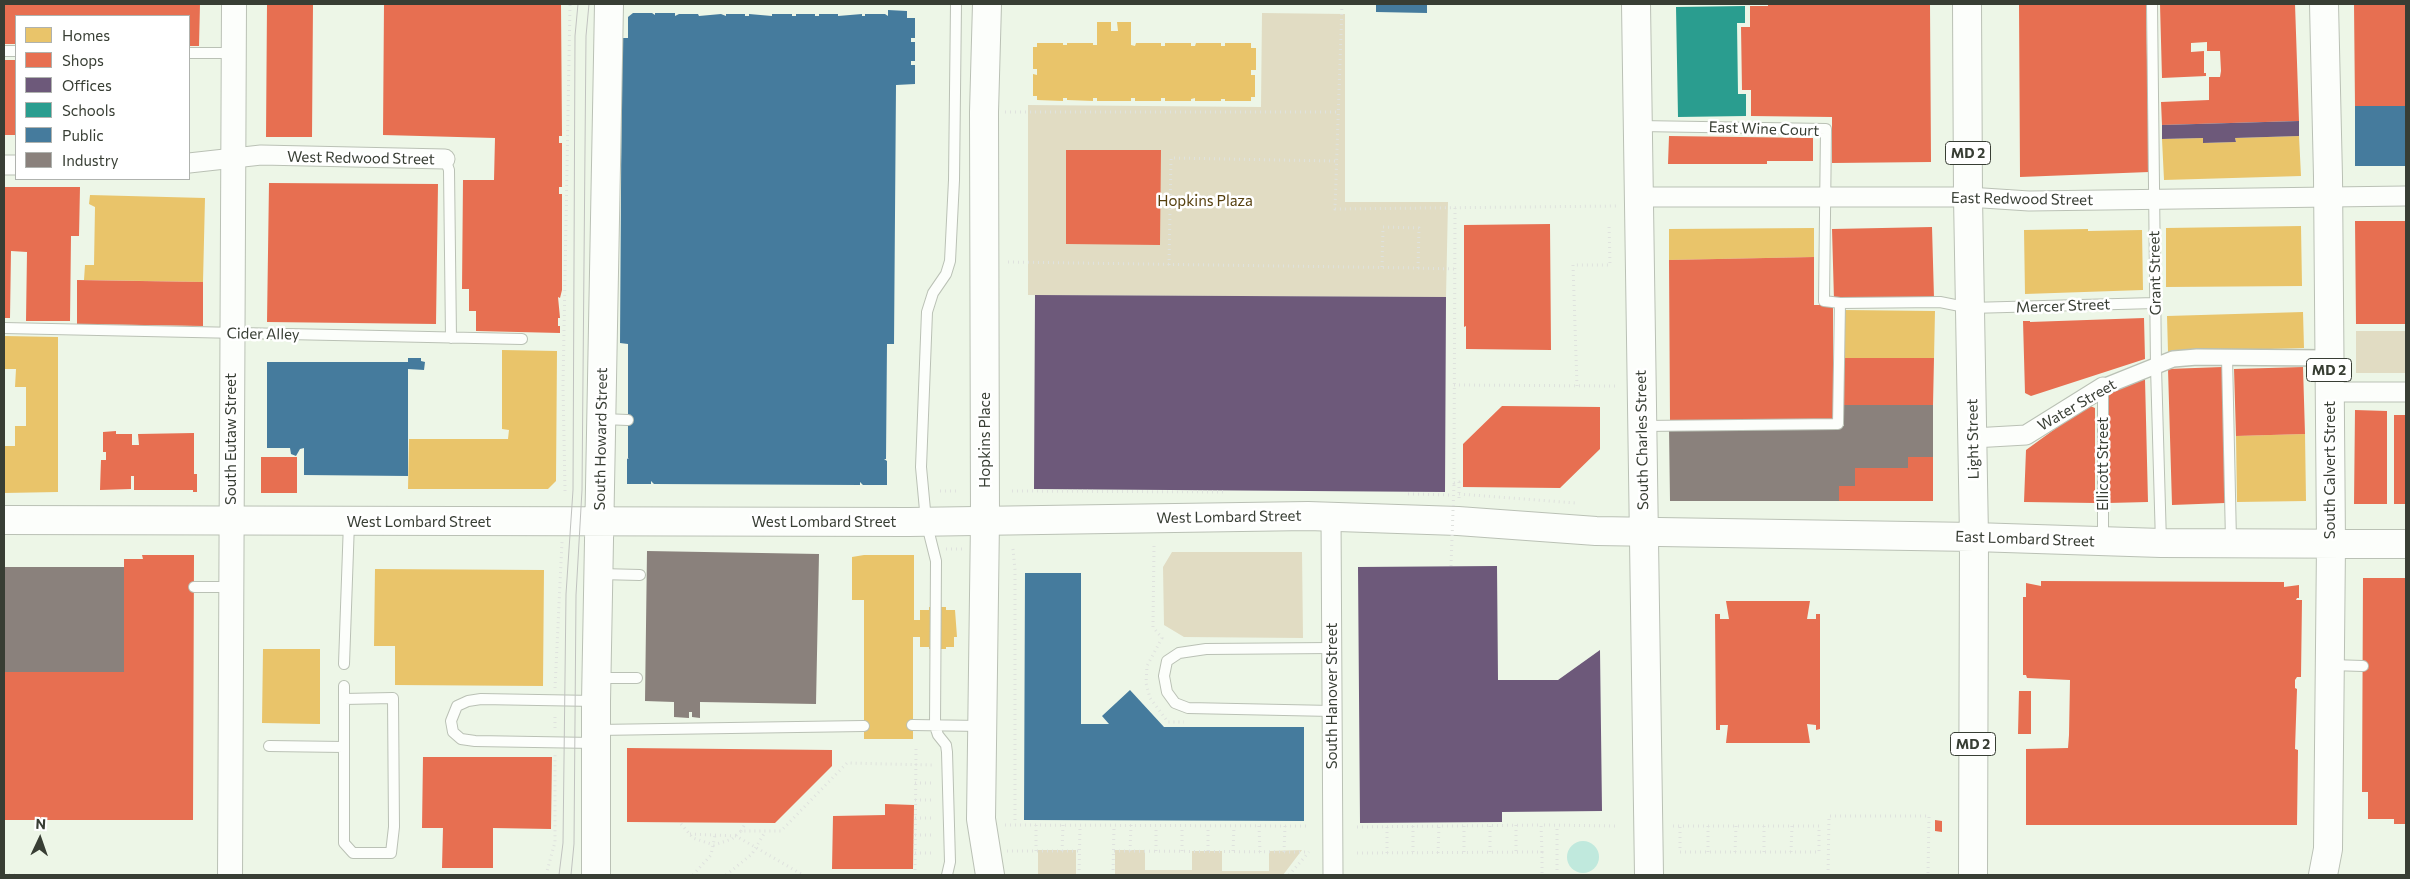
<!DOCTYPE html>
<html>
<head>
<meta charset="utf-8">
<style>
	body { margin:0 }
	#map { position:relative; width:2410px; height:879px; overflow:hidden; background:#edf6e7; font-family:Commissioner,sans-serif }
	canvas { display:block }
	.frame { position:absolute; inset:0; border:5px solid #383e34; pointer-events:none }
	.legend { position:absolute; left:15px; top:15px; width:175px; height:165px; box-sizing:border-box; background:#fff; border:1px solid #afb2ae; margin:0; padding:6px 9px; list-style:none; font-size:15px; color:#383e34 }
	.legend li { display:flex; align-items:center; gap:10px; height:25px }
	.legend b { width:25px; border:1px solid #afb2ae }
	.north { position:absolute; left:15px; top:814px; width:50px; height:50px; -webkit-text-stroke:4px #fff; paint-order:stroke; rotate:3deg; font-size:14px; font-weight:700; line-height:20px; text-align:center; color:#383e34 }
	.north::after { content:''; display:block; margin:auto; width:18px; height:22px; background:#383e34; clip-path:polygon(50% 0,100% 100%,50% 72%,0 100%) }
</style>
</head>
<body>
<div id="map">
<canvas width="2410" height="879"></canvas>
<div class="frame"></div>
<ul class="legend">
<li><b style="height:14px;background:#e9c46a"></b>Homes</li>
<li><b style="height:14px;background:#e76f51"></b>Shops</li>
<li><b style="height:14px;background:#6d597a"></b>Offices</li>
<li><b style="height:14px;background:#2a9d8f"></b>Schools</li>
<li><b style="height:14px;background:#457b9d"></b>Public</li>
<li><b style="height:14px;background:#8a817c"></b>Industry</li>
</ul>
<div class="north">N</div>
</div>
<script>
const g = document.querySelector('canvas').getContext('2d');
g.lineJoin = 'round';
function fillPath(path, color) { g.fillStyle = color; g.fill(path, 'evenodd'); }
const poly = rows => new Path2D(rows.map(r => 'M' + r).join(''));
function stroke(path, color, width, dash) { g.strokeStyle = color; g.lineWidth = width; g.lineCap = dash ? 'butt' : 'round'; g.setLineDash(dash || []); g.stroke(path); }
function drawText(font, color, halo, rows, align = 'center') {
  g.font = font + ' Commissioner,sans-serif'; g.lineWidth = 5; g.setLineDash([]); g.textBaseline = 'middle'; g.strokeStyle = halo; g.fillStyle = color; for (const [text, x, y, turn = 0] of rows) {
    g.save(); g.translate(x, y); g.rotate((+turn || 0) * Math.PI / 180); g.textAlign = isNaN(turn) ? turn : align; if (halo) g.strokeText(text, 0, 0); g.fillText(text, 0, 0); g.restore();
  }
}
fillPath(poly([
	[1262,13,1345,14,1345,202,1448,202,1446,297,1028,295,1028,105,1261,107],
	[2356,331,2406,331,2406,373,2356,373],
	[1172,552,1302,552,1303,638,1184,637,1164,625,1163,567],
	[1038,850,1076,850,1076,875,1038,875],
	[1115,850,1145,850,1145,870,1192,870,1192,851,1222,851,1222,871,1269,871,1269,851,1302,850,1283,875,1115,875]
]), '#e1dcc3');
fillPath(poly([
	'1567 857a16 16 0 1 1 32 0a16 16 0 1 1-32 0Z'
]), '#c0e9dd');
fillPath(poly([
	[1097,22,1111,22,1111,31,1118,31,1117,22,1131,22,1131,45,1135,46,1136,43,1161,43,1161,46,1165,46,1165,43,1191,43,1191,46,1195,46,1196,43,1221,43,1221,46,1225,46,1225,43,1251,43,1251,48,1256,48,1256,70,1251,70,1251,75,1255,75,1255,97,1251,97,1251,101,1225,101,1225,99,1221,99,1221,101,1195,101,1195,98,1191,99,1191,101,1165,101,1165,98,1161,98,1161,101,1135,101,1135,98,1131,98,1131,101,1097,101,1097,98,1093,98,1093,101,1067,100,1067,98,1063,98,1063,101,1037,100,1037,96,1033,96,1033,74,1037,75,1037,69,1033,69,1033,47,1037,47,1037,43,1063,43,1063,45,1067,45,1067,43,1093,43,1093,45,1097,45],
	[2299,136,2301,176,2164,180,2162,139,2203,138,2203,143,2236,142,2235,138],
	[90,195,205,198,203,282,84,280,85,265,94,265,95,207,89,204],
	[2301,226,2302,286,2166,287,2166,228],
	[1814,228,1814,257,1669,260,1669,229],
	[2088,229,2088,231,2142,230,2143,290,2025,294,2024,230],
	[1844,310,1935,311,1934,358,1844,358],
	[2303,312,2304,348,2168,352,2167,316],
	[4,336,58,337,58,492,4,493,4,446,15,446,15,426,26,426,26,387,15,387,16,369,4,369],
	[502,350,557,351,556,481,548,489,408,489,409,439,508,439,509,430,502,429],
	[2305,434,2306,501,2237,502,2236,436],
	[864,555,914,555,914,620,920,620,920,610,929,610,929,607,946,607,946,610,955,610,957,637,954,637,954,647,946,647,946,649,929,649,929,647,920,647,920,637,913,637,913,739,864,739,864,600,852,600,852,557],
	[375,569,544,570,543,686,395,685,395,646,374,646],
	[263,649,320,649,320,724,262,723]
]), '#e9c46a');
fillPath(poly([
	[4,4,200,4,199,46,189,46,189,16,16,16,16,44,4,44],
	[267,4,313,4,312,137,266,137],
	[384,4,561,4,562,136,559,136,559,143,562,143,562,187,559,187,559,194,562,194,562,290,560,298,558,297,560,318,558,318,558,326,560,326,560,333,476,331,476,311,469,311,469,289,462,289,463,180,494,180,495,138,383,135],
	[1768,4,1930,4,1931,162,1832,163,1832,117,1751,116,1751,90,1742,90,1741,27,1750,27,1750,6,1768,6],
	[2019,4,2146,4,2149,172,2020,177],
	[2160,4,2295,4,2299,121,2162,125,2161,102,2209,100,2209,77,2220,77,2221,71,2220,51,2207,51,2207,42,2191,43,2191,52,2204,51,2204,73,2206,73,2206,76,2162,78],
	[2354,4,2406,4,2406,106,2355,106],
	[4,60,16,60,16,135,4,135],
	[1669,136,1813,138,1813,161,1767,161,1767,164,1668,164],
	[1066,150,1161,150,1160,245,1066,244],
	[269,183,438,184,436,324,267,322],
	[4,187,80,187,79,236,71,236,70,321,26,321,27,252,11,251,10,318,4,318],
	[2355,221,2406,221,2406,324,2356,324],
	[1550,224,1551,350,1466,349,1466,326,1464,327,1464,225],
	[1932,227,1934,298,1834,300,1832,229],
	[1814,257,1814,305,1833,305,1833,421,1670,421,1669,260],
	[77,280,203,282,203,326,77,324],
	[2144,318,2145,359,2031,396,2025,393,2023,321,2030,321,2030,322],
	[1844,358,1934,358,1933,405,1844,405],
	[2222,367,2225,503,2172,505,2168,369],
	[2303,367,2305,434,2236,436,2234,369],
	[2145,379,2148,502,2108,503,2106,389],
	[2088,405,2095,408,2095,503,2024,502,2026,450],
	[1502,406,1600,407,1600,449,1560,488,1463,487,1463,444],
	[2355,410,2387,411,2387,504,2354,504],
	[2394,415,2406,415,2406,504,2394,504],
	[116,431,116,434,132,434,132,445,139,445,138,434,194,433,194,474,197,474,197,492,193,492,193,490,134,490,134,476,131,476,131,489,100,490,101,460,106,460,106,452,103,452,103,432],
	[261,457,297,457,297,493,261,493],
	[1908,457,1933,457,1933,501,1839,501,1839,486,1855,486,1855,468,1908,468],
	[142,555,194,555,193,820,4,820,4,672,124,672,124,559,143,559],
	[2363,578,2406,578,2406,824,2394,824,2394,819,2368,819,2368,792,2362,792],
	[2041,581,2284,582,2284,587,2299,585,2299,598,2297,598,2296,600,2302,600,2301,677,2297,677,2295,680,2295,688,2297,689,2295,749,2298,750,2297,825,2026,825,2026,749,2068,748,2069,735,2070,680,2027,678,2026,675,2023,675,2023,597,2026,597,2026,583,2041,586],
	[1726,601,1810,601,1807,619,1816,619,1816,614,1820,614,1820,729,1816,730,1816,725,1807,724,1810,743,1726,743,1728,725,1720,725,1720,730,1716,730,1715,614,1720,614,1720,619,1729,619],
	[2019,691,2031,691,2031,734,2018,734],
	[627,748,832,750,832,766,775,823,627,822],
	[423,757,552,757,551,829,493,828,493,868,442,868,443,828,422,828],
	[885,804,914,805,913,869,832,869,833,816,885,815],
	[1935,820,1942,821,1942,832,1935,831]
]), '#e76f51');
fillPath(poly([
	[2299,121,2299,136,2235,138,2236,142,2203,143,2203,138,2162,139,2162,125],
	[1035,295,1446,297,1445,492,1034,489],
	[1497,566,1498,680,1558,680,1600,650,1602,811,1502,812,1502,822,1360,823,1358,567]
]), '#6d597a');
fillPath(poly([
	[1745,6,1745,23,1737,23,1738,94,1746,94,1746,116,1678,117,1676,7]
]), '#2a9d8f');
fillPath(poly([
	[1376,4,1427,4,1427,13,1376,12],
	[888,10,907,11,907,18,915,18,915,38,911,38,911,42,915,42,915,61,911,61,911,65,915,65,915,84,896,85,894,344,887,344,886,459,884,459,887,461,887,485,863,485,860,482,860,485,654,484,651,481,651,484,627,484,627,459,629,458,628,458,628,344,620,343,622,38,628,38,628,17,633,13,652,13,655,15,655,13,675,13,675,16,679,14,698,14,699,16,721,14,726,16,726,14,745,14,745,16,749,16,749,14,772,16,772,14,792,14,792,16,796,16,796,14,815,14,815,16,819,16,819,14,838,14,838,16,862,14,862,16,865,16,865,14,885,14,888,16],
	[2355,106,2406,106,2406,166,2355,166],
	[408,358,421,358,421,361,425,362,424,370,408,369,408,476,304,475,304,448,300,449,296,456,291,454,290,448,267,448,267,362,408,362],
	[1025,573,1081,573,1081,724,1109,724,1102,716,1130,690,1164,727,1304,727,1304,821,1024,820]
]), '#457b9d');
fillPath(poly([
	[1844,405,1933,405,1933,457,1908,457,1908,468,1855,468,1855,486,1839,486,1839,501,1670,501,1669,427,1844,426],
	[647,551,819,554,816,704,700,702,700,718,692,717,692,712,689,712,689,718,674,717,674,702,645,701],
	[4,567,124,567,124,672,4,672]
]), '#8a817c');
const service = poly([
	[2152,4,2156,367,2161,543],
	[4,51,16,51],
	[189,53,234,53],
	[1639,126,1826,129,1824,301,1840,303,1940,302,1970,308,2155,303],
	[445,159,449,170,451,338],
	[4,328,522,339],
	[2227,357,2231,541],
	[2103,387,2103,541],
	[602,419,628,420],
	[1643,426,1838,424,1840,303],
	[600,574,640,575],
	[194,587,231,587],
	[1331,648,1206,649,1179,653,1167,661,1164,676,1167,692,1175,703,1188,708,1332,711],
	[344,664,349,522],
	[2331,665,2363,666],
	[598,678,637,678],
	[344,699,393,698,394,827,391,853,353,853,344,843,344,686],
	[912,725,982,726],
	[597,730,864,726],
	[594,743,475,741,461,739,453,732,451,721,457,706,468,701,481,699,595,701],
	[269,746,344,747],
	[947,875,950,862,947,752,946,745,938,735,935,726,936,561,926,521,921,467,927,312,933,293,946,274,950,261,954,180,956,4]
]);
const pedestrian = poly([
	[2103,387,2173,359,2197,357,2329,358]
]);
const minor = poly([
	[189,163,261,155,445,159],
	[4,165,16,165],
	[1638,197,1968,197,2029,201,2406,196],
	[2329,392,2406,392],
	[1973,438,2026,435,2103,387],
	[1331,516,1333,875]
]);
const tertiary = poly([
	[230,875,234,4]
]);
const secondary = poly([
	[987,4,984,112,985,520,981,819,990,875],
	[1636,4,1649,875]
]);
const primary = poly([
	[1967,4,1968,197,1974,537,1973,875],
	[4,520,909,522,1308,516,1458,521,1596,531,1974,537,2161,543,2406,544],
	[596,875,596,701,609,4],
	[2323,875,2328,849,2331,544,2328,177,2324,4]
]);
stroke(service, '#bac1b5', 12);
stroke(pedestrian, '#bac1b5', 18);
stroke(minor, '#bac1b5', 21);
stroke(tertiary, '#bac1b5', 26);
stroke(secondary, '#bac1b5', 30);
stroke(primary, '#bac1b5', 30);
stroke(poly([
	[1342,4,1335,209,1618,206],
	[1005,112,1337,112],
	[1455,208,1454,483,1459,482,1459,498],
	[1008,262,1418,268,1419,228,1383,227,1382,267],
	[1169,265,1171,158,1336,161],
	[1418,268,1455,269],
	[1454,385,1619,386],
	[1577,386,1573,265,1610,265,1609,223],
	[565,491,563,386,570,4],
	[940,491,958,491],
	[1012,491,1226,492],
	[1408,494,1453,495],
	[1459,494,1576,503],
	[1154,546,1153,627,1162,638,1147,666,1146,683,1150,698,1168,722,1184,722],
	[946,549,963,549],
	[1013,549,1015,570,1015,824],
	[555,688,562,542],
	[555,728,555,715],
	[915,783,932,783],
	[915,800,932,800],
	[915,818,932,818],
	[681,824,693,838,714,845,732,839,741,831,781,831,847,763,932,765],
	[1005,825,1309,826],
	[1516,825,1516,852],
	[1259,826,1260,852],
	[1464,826,1464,852],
	[1490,826,1490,852],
	[1673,826,1819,826,1819,852,1680,852,1680,826],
	[1357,827,1541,825],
	[741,831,745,824],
	[690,834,736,836,803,875],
	[915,835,932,835],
	[1007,851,1079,851],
	[1036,851,1036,825],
	[1062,851,1063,825],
	[1114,851,1309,852],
	[1130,851,1131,825],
	[1156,851,1156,826],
	[1182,851,1182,826],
	[1208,851,1208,826],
	[1233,851,1234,826],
	[1284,852,1285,826],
	[1413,852,1413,826],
	[1542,852,1542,875],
	[1708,852,1708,826],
	[1735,852,1736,826],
	[1764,852,1764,826],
	[1791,852,1792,826],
	[915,853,932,853],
	[1357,853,1542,852,1541,825,1619,826],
	[1387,853,1387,826],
	[1438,853,1439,826],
	[4,874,16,875],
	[546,875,555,842,555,754],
	[693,875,711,855,715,835],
	[726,875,752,854,765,832],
	[915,875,916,749],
	[1079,875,1080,825],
	[1113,875,1114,825],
	[1289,875,1309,852],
	[1557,875,1557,825],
	[1828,875,1829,816,1929,816,1928,875]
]), '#dfe2de', 3, [1, 4]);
stroke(service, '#fcfefb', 10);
stroke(pedestrian, '#fcfefb', 15);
stroke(minor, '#fcfefb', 19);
stroke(tertiary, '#fcfefb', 24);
stroke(secondary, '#fcfefb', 28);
stroke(primary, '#fcfefb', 28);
stroke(poly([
	[559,875,563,843,566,594,573,490,575,36,578,4],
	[571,875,574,844,576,595,582,490,586,36,589,4]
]), '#c0c2bf', 1);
stroke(poly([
	[1451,566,1454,483]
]), '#dfe2de', 3, [1, 4]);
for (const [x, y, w] of [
	[1968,153,45],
	[2329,370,45],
	[1973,744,45]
]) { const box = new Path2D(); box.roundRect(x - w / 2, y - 11.5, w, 23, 4); g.fillStyle = '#fff'; g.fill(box); stroke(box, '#383e34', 1); }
drawText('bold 14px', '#383e34', null, [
	["MD 2",1968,153],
	["MD 2",2329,370],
	["MD 2",1973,744]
]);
drawText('15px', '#383e34', '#fff', [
	["East Wine Court",1764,129,2],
	["West Redwood Street",361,158,1],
	["East Redwood Street",2022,199,1],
	["Grant Street",2155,273,-91],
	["Mercer Street",2063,306,-2],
	["Cider Alley",263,334,1],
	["Water Street",2077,405,-30],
	["South Eutaw Street",231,439,-90],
	["South Howard Street",601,439,-89],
	["Light Street",1973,439,-91],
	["Hopkins Place",985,440,-90],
	["South Charles Street",1642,440,-91],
	["Ellicott Street",2103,464,-90],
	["South Calvert Street",2330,470,-90],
	["West Lombard Street",1229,517,-1],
	["West Lombard Street",419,522],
	["West Lombard Street",824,522],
	["East Lombard Street",2025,539,2],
	["South Hanover Street",1332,696,-90]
]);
drawText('15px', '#56400e', '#fff', [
	["Hopkins Plaza",1205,201]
]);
</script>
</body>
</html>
